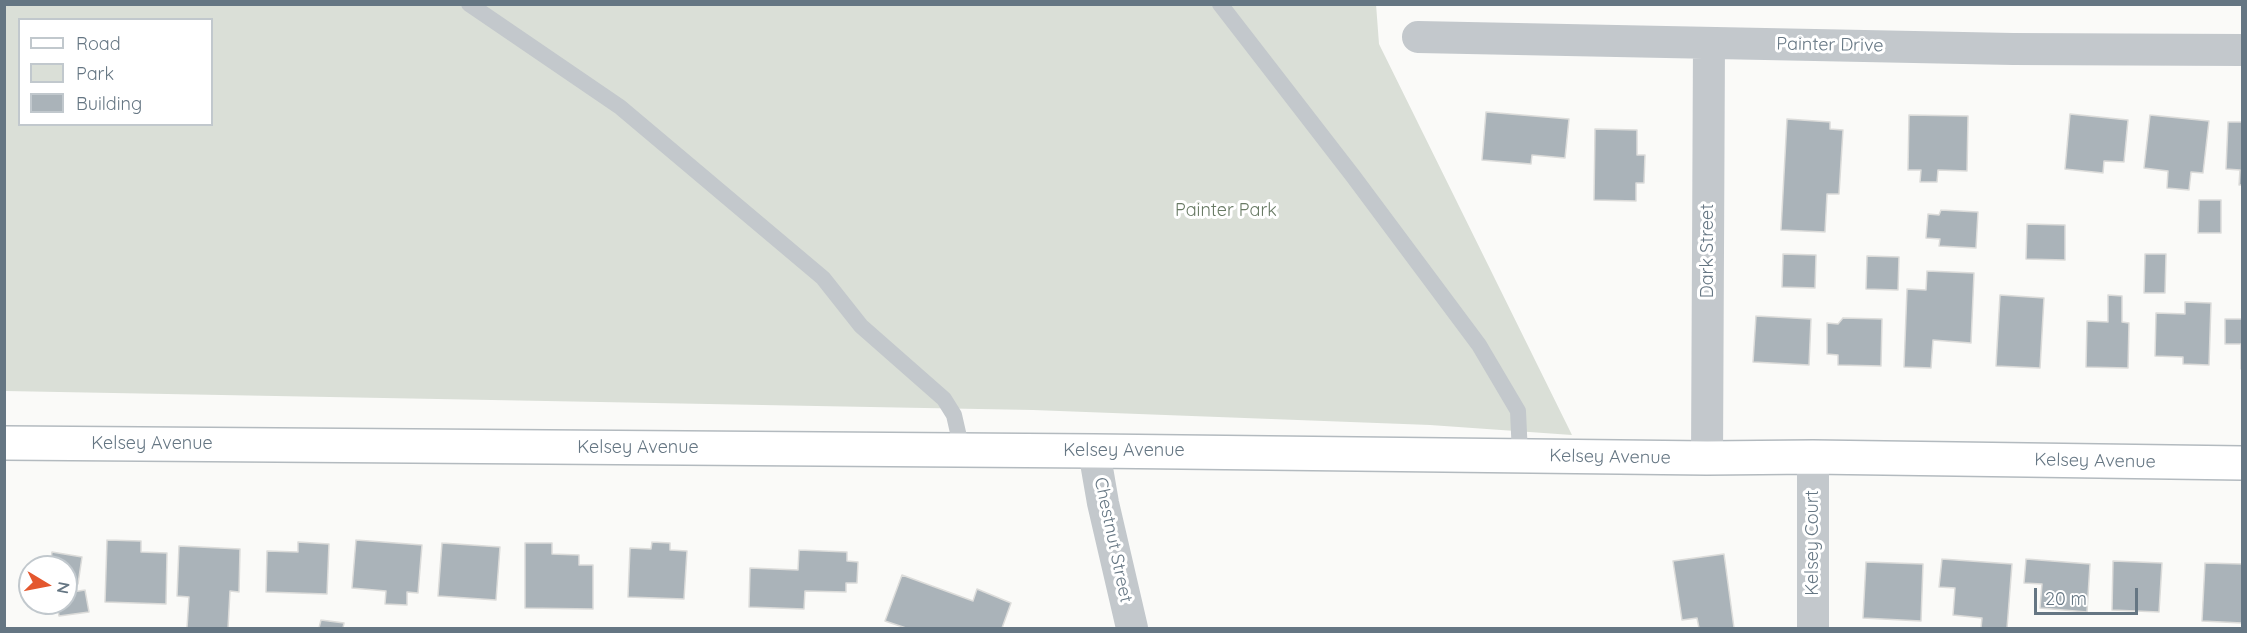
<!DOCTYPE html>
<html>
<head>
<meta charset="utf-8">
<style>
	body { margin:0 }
	#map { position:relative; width:2247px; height:633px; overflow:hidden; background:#fafaf8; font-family:Quicksand,sans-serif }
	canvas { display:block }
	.frame { position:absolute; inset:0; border:6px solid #657683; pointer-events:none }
	.legend { position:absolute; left:18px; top:18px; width:195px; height:108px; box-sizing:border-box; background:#fff; border:2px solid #c1c8cd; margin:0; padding:8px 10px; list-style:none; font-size:18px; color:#657683 }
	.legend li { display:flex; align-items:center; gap:12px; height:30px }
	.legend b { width:30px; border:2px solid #c1c8cd }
	.north { position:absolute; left:18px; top:555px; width:60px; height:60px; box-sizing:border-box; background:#fff; border:2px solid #c1c8cd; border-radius:50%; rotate:100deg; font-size:16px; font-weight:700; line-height:24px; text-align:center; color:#657683 }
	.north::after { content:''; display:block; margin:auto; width:21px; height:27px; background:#e4572e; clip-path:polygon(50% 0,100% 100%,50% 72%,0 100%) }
	.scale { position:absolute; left:2034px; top:588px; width:104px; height:27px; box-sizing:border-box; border:3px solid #657683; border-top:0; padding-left:8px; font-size:18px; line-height:21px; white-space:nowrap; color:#657683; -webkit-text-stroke:4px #fff; paint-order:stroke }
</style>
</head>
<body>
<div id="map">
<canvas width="2247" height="633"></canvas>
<div class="frame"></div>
<ul class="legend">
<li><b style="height:8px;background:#fff"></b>Road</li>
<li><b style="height:16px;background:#dadfd7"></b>Park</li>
<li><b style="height:16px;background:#aab3b9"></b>Building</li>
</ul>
<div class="north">N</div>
<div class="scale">20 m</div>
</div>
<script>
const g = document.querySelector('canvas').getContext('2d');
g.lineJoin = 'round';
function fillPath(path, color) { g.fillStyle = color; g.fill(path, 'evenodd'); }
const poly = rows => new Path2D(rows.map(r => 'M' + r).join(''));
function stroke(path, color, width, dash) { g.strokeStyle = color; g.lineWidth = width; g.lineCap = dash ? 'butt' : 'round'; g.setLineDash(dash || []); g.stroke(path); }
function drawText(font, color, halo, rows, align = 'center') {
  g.font = font + ' Quicksand,sans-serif'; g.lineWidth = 6; g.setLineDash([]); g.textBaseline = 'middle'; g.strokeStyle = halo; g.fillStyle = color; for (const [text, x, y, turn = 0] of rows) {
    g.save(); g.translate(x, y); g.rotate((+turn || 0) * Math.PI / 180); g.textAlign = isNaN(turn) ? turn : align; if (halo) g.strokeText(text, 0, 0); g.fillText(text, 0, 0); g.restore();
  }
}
fillPath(poly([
	[1376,4,1379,44,1572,435,1430,425,1033,410,5,391,5,5],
	[20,20,212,20,212,124,20,124]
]), '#dadfd7');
const building = poly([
	[1486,112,1569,119,1565,158,1532,155,1531,164,1482,160,1486,112],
	[2070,114,2128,120,2124,162,2104,161,2103,173,2065,169,2070,114],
	[1909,115,1968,116,1967,171,1938,170,1937,182,1920,182,1921,170,1908,170,1909,115],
	[2150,115,2209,121,2203,173,2191,172,2189,190,2167,188,2168,171,2144,168,2150,115],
	[1787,119,1830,122,1830,129,1843,130,1839,194,1827,194,1825,232,1781,230,1787,119],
	[2228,122,2242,122,2242,185,2239,185,2240,170,2226,169,2228,122],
	[1595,129,1637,130,1637,155,1645,155,1644,183,1636,183,1636,201,1594,200,1595,129],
	[2199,200,2221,200,2221,233,2198,233,2199,200],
	[1941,210,1978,212,1976,248,1939,246,1940,239,1926,238,1928,214,1939,215,1941,210],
	[2027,224,2065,225,2065,260,2026,259,2027,224],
	[1783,254,1816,255,1815,288,1782,287,1783,254],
	[2145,254,2166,254,2165,293,2144,293,2145,254],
	[1867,256,1899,257,1898,290,1866,289,1867,256],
	[1927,271,1974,273,1971,343,1933,340,1931,368,1904,367,1907,289,1926,290,1927,271],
	[2000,295,2044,298,2040,368,1996,366,2000,295],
	[2108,295,2122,296,2122,322,2129,323,2128,368,2086,367,2087,321,2108,322,2108,295],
	[2185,302,2211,303,2209,365,2183,364,2183,357,2155,356,2156,313,2185,314,2185,302],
	[1756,316,1811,319,1809,365,1753,362,1756,316],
	[1843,318,1882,319,1881,366,1838,365,1838,355,1827,354,1827,323,1838,324,1843,318],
	[2225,319,2242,319,2242,369,2241,369,2241,344,2225,344,2225,319],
	[107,540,141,541,141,552,167,553,166,604,105,602,107,540],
	[356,540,422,545,418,593,407,592,407,605,385,604,386,591,352,588,356,540],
	[298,542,329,544,327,594,266,592,267,551,298,552,298,542],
	[652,542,670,543,670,550,687,551,684,599,628,597,630,548,651,549,652,542],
	[442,543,500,547,496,600,438,596,442,543],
	[525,543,552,543,552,554,579,555,579,565,593,565,593,609,525,608,525,543],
	[179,546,240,549,239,592,230,591,228,628,187,628,189,597,177,596,179,546],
	[799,550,847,552,847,561,858,562,857,583,846,583,846,592,805,591,804,609,749,607,750,568,798,570,799,550],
	[52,552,82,557,78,584,66,582,66,567,50,567,52,552],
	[1724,554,1734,628,1699,628,1697,618,1682,620,1673,561,1724,554],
	[1942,559,2012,564,2007,628,1981,628,1982,618,1953,615,1955,588,1939,587,1942,559],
	[2026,559,2090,564,2087,612,2040,608,2042,584,2024,583,2026,559],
	[2113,561,2162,563,2159,612,2112,610,2113,561],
	[1866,562,1923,564,1921,621,1863,618,1866,562],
	[2205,563,2242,564,2242,623,2202,621,2205,563],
	[902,575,973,601,977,589,1011,603,1002,628,906,628,885,621,902,575],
	[85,590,89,612,59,616,57,603,66,603,66,593,85,590],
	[321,620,344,623,343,628,319,628,321,620]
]);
fillPath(building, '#aab3b9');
stroke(building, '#dcdcda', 1.5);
const secondary = poly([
	[4,443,1094,451,1707,458,1813,457,2242,463]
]);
stroke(secondary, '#b3babf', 36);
stroke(poly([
	[469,4,620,107,823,278,861,326,944,399,954,415,962,450],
	[1220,4,1353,176,1479,345,1518,411,1520,455]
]), '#c3c8cc', 16);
stroke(poly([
	[1418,37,2013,49,2242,50],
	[1094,451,1103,503,1132,628],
	[1707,458,1709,43],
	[1813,628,1813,457]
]), '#c3c8cc', 32);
stroke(secondary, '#fff', 33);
drawText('18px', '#657683', '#fff', [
	["Painter Drive",1830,45,1],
	["Dark Street",1708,251,-90],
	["Kelsey Avenue",152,444],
	["Kelsey Avenue",638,448],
	["Kelsey Avenue",1124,451],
	["Kelsey Avenue",1610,457,1],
	["Kelsey Avenue",2095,461,1],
	["Chestnut Street",1113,540,78],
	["Kelsey Court",1813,543,-90]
]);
drawText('18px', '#687a64', '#fff', [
	["Painter Park",1226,211]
]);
</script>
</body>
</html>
